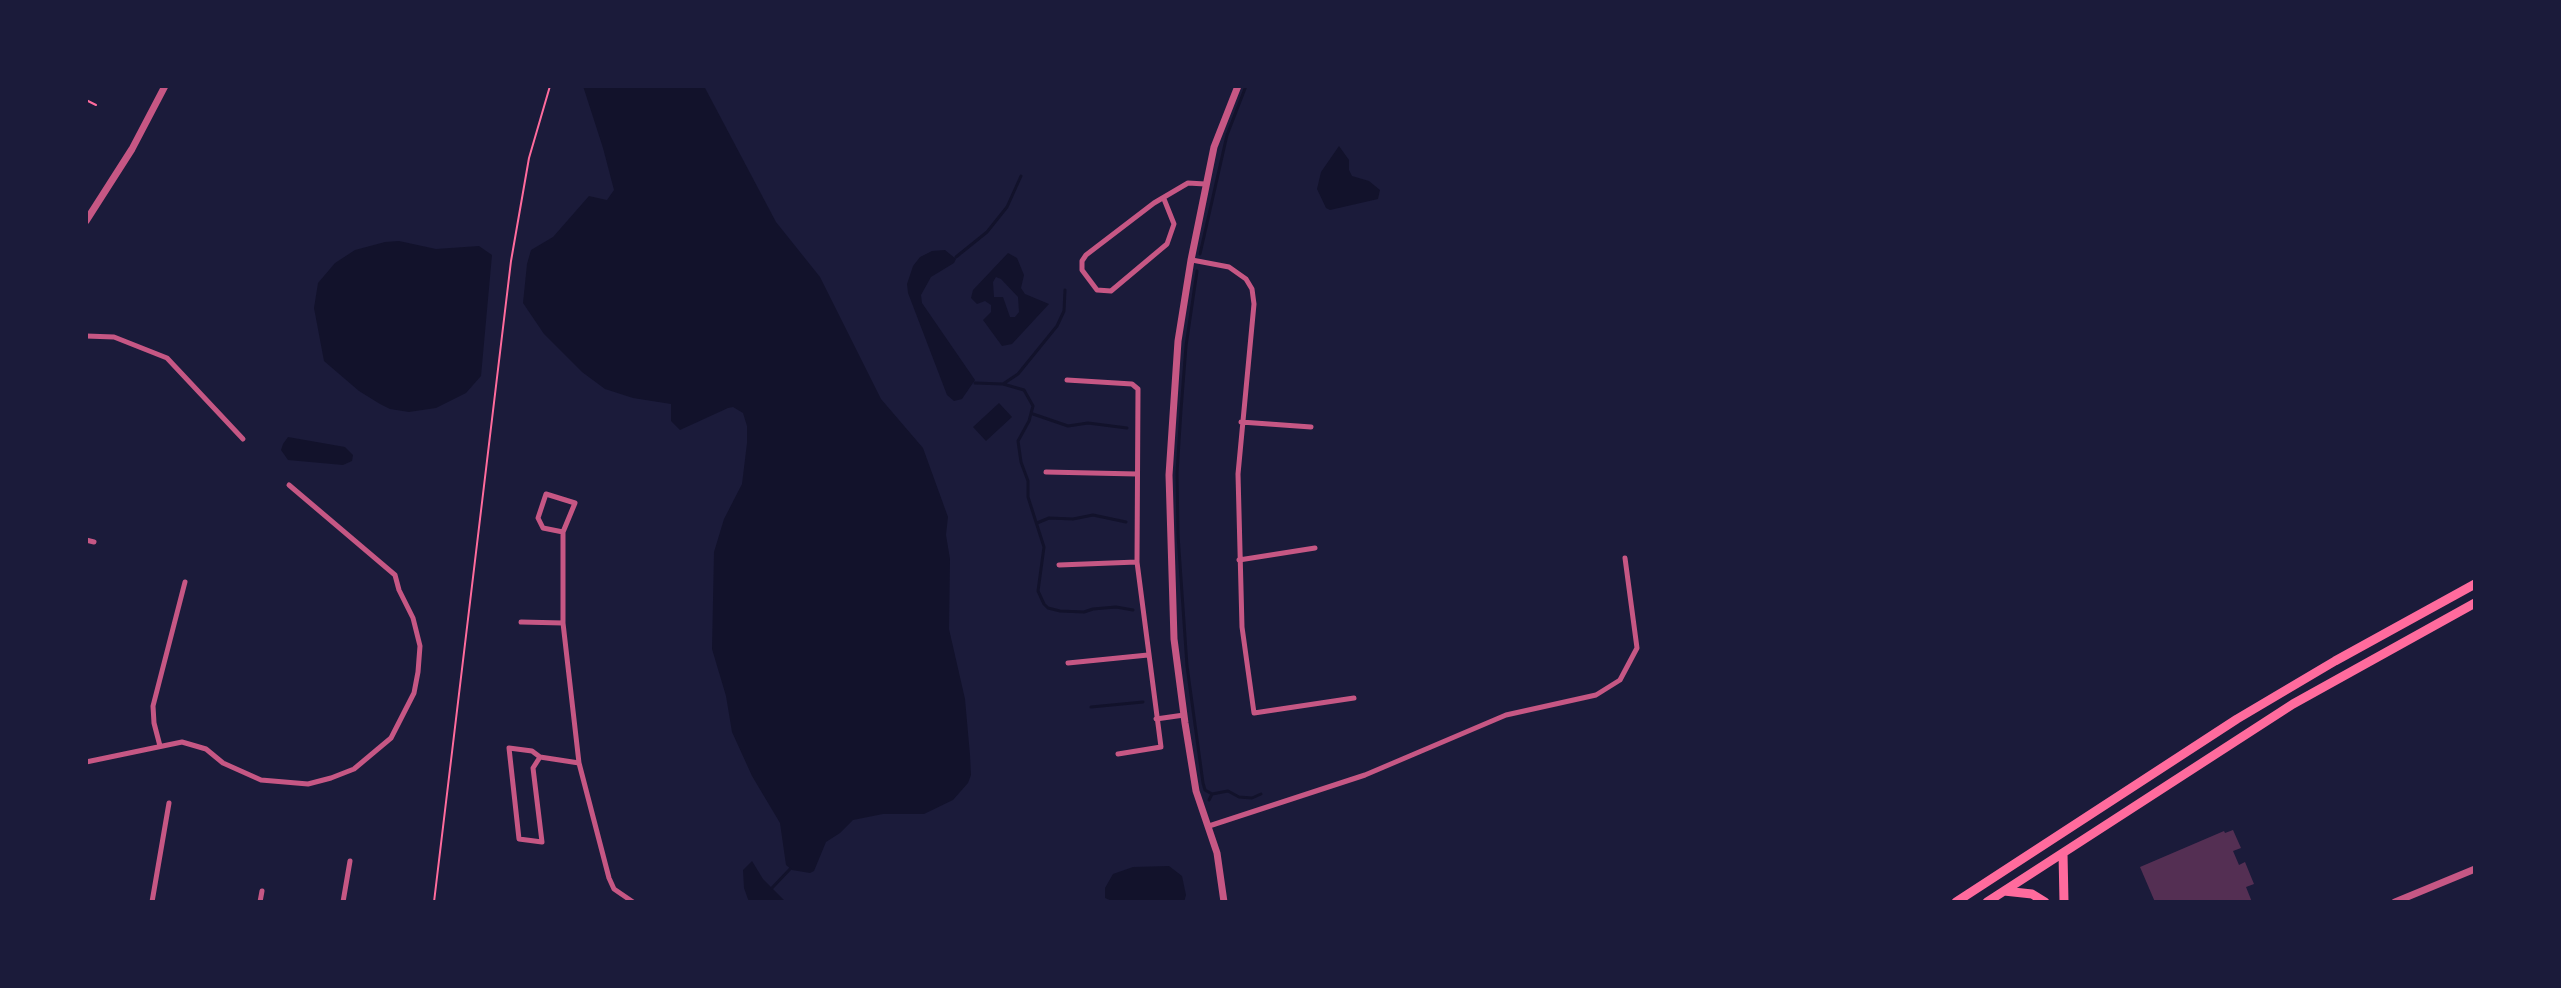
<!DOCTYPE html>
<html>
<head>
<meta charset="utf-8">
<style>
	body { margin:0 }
	#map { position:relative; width:2561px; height:988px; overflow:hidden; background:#1b1b3a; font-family:Manrope,sans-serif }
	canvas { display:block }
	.frame { position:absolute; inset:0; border:88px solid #1b1b3a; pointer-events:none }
</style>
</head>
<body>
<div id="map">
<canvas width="2561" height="988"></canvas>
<div class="frame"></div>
</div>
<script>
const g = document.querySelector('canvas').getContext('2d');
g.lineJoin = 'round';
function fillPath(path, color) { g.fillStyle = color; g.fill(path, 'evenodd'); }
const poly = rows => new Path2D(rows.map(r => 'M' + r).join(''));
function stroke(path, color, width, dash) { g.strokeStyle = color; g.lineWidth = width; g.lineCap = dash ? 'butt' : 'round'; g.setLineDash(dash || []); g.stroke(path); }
fillPath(poly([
	[583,86,704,86,776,222,820,277,881,399,923,448,948,517,946,535,950,559,949,629,965,699,970,755,971,775,968,783,953,800,924,814,883,814,853,820,840,833,826,842,814,871,810,873,792,870,786,865,780,823,752,776,732,732,726,696,712,649,714,552,724,519,742,484,747,443,747,426,743,413,733,407,728,408,680,430,671,421,671,404,633,398,605,389,582,372,544,334,523,303,527,264,531,250,553,237,589,196,607,200,614,190,603,148],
	[1339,146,1349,160,1349,170,1352,176,1369,181,1380,190,1378,199,1330,210,1326,208,1317,189,1321,172],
	[399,241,436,249,479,246,492,255,481,376,466,393,436,408,409,412,390,409,380,404,359,391,324,361,314,308,318,283,335,263,355,250,385,242],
	[945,250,956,259,954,263,931,277,921,295,922,303,975,380,962,399,954,401,947,395,908,293,907,284,913,266,920,257,932,251],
	[1008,253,1017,258,1024,275,1021,288,1025,294,1049,304,1012,344,1002,346,983,320,991,312,991,305,985,301,977,304,971,298,973,290],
	[996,277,1001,279,1018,297,1019,312,1015,317,1010,317,1003,297,994,297,993,282],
	[999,403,1012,417,986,441,973,427],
	[288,437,345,447,353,455,352,461,343,465,288,460,281,450,283,444],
	[752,861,763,879,786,902,749,902,744,888,743,870],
	[1169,866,1182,876,1186,895,1184,902,1114,902,1105,898,1105,888,1113,874,1133,867]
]), '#12122b');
stroke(poly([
	[1200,254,1227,135,1246,86],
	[956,257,987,232,1007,207,1021,176],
	[1197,271,1186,346,1181,410,1177,473,1178,535,1187,666,1203,783,1205,790,1212,794,1209,800],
	[975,383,1003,384,1018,374,1057,326,1064,311,1065,290],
	[1003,384,1024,390,1033,406,1029,421,1018,441,1021,462,1028,481,1028,497,1044,547,1038,591,1044,604,1048,608,1060,611,1084,612,1093,609,1116,607,1133,610],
	[1033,414,1068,426,1088,423,1127,428],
	[1037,523,1049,518,1073,519,1093,515,1126,522],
	[1091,707,1143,702],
	[1212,794,1228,791,1239,797,1252,798,1261,794],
	[772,888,790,869]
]), '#12122b', 3);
fillPath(poly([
	[2233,830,2241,848,2233,851,2239,865,2245,862,2254,884,2246,887,2252,902,2155,902,2140,867,2224,831,2225,833]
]), '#542f53');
stroke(poly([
	[86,100,96,105],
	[434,902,511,261,529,158,550,86]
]), '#ff6b9d', 2);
stroke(poly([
	[1164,199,1174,224,1167,244,1111,291,1097,290,1082,270,1082,261,1086,255,1154,203,1188,183,1205,184],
	[1192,260,1229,267,1246,279,1252,289,1254,304,1238,474,1242,627,1254,713,1354,698],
	[86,336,114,337,167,358,243,439],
	[1067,380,1132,384,1138,389,1137,562,1161,747,1118,754],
	[1241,422,1311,427],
	[1046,472,1137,474],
	[563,532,543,528,538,518,546,494,575,503,563,532,563,623,579,763,609,878,614,889,633,902],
	[86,540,94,542],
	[1239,560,1315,548],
	[1059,565,1137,562],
	[521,622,563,623],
	[1068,663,1148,655],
	[1156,719,1184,715],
	[160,746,154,723,153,706,185,582],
	[540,757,533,768,542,842,519,839,509,748,532,751,540,757,579,763],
	[86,762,182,742,206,749,223,763,261,780,308,784,331,778,354,769,391,738,414,693,418,672,420,646,413,618,399,590,395,575,289,485],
	[1209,826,1365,775,1506,715,1596,695,1620,680,1637,648,1625,558],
	[152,902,169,803],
	[260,902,262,891],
	[343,902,350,861]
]), '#c65784', 5);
stroke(poly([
	[86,221,132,149,165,86],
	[1224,902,1217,853,1196,791,1185,723,1174,639,1169,475,1178,341,1191,260,1214,147,1238,86],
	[2395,902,2475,869]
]), '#c65784', 7);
stroke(poly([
	[2063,853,2064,902],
	[2004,891,2032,894,2045,902],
	[1956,902,2237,719,2335,661,2475,584],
	[1987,902,2293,704,2475,603]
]), '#ff6b9d', 9);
</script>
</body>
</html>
